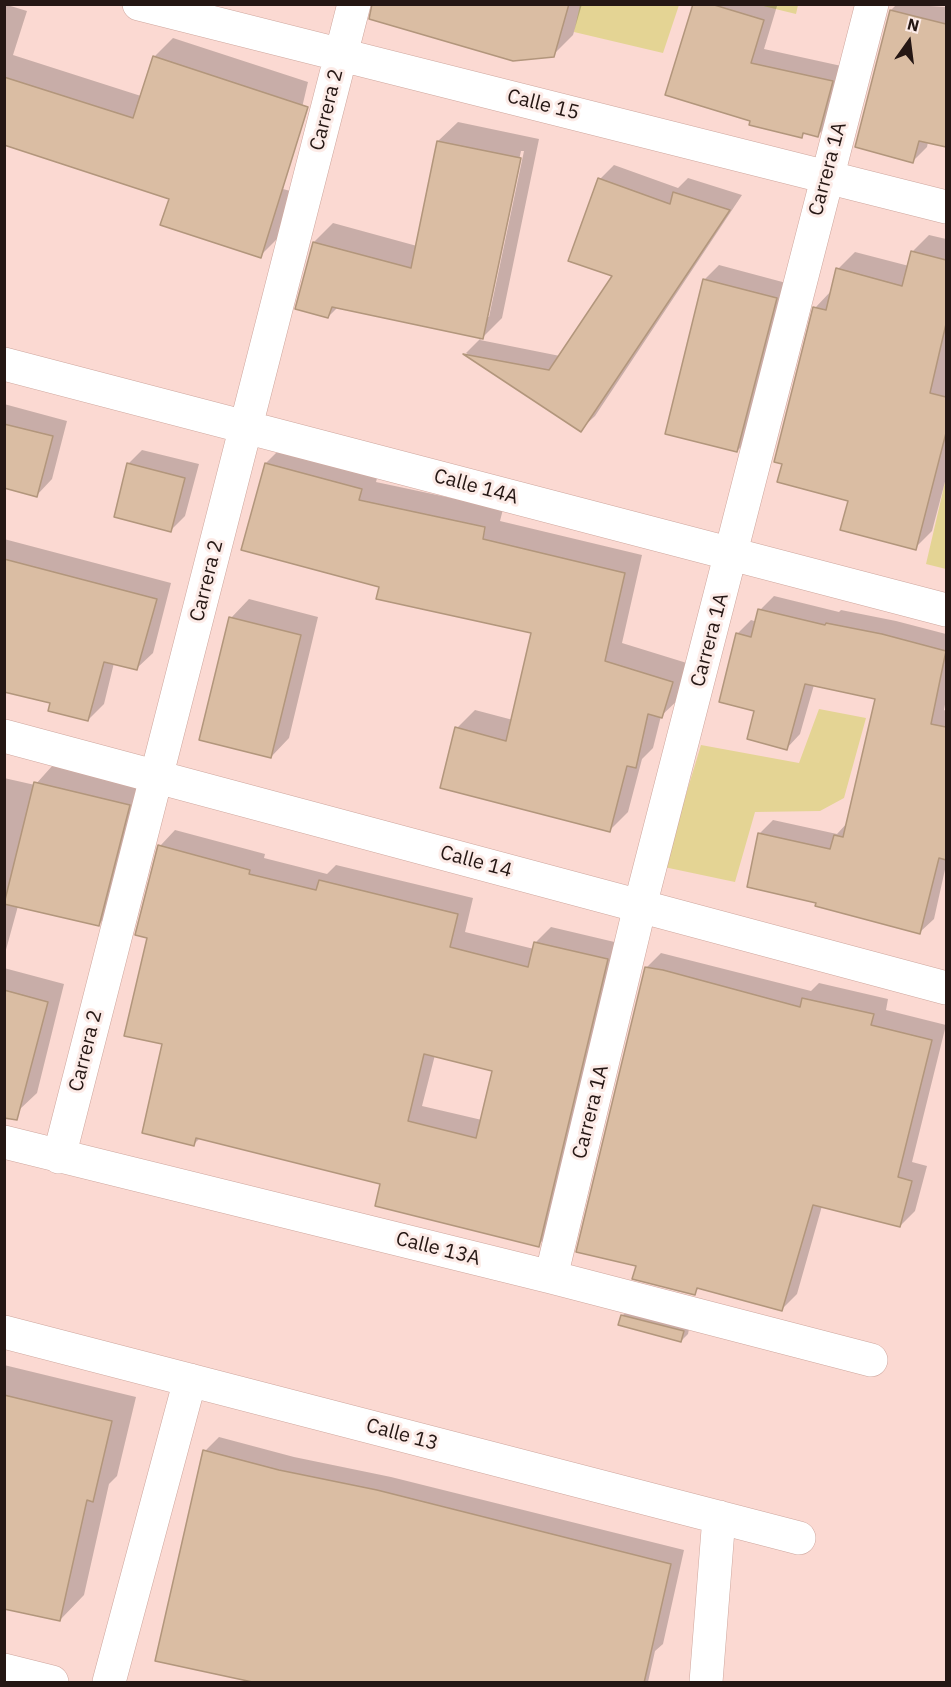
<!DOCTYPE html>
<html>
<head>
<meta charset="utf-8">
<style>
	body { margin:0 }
	#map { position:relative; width:951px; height:1687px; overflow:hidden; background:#fbd9d2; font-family:"IBM Plex Sans",sans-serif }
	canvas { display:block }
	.frame { position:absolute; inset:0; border:6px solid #251714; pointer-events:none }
	.north { position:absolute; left:879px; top:12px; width:60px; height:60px; -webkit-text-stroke:4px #fcebe7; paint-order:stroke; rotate:14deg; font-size:16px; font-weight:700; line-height:24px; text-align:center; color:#251714 }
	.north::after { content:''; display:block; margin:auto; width:21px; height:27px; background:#251714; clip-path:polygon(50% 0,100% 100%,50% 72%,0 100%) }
</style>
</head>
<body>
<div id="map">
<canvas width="951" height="1687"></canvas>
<div class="frame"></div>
<div class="north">N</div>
</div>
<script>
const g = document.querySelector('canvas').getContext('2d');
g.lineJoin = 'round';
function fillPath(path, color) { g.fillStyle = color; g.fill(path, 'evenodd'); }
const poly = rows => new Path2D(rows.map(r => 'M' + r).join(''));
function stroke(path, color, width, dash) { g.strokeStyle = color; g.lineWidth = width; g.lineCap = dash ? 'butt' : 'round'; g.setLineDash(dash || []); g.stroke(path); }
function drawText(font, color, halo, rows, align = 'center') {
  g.font = font + ' "IBM Plex Sans",sans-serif'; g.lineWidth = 6; g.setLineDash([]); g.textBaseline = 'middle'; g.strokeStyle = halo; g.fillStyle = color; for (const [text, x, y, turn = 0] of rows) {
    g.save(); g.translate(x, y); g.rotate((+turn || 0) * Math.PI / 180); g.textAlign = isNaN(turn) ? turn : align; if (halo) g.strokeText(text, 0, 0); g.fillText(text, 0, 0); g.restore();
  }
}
fillPath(poly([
	[580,5,580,4,679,5,663,53,574,32],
	[759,5,798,4,798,5,796,14],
	[946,478,946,569,926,564],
	[819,709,866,718,844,798,820,811,755,812,735,882,664,867,701,745,799,763]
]), '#e4d494');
fillPath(poly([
	[4,4,27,11,13,55,141,96,154,57,173,38,308,82,283,189,294,192,279,237,260,256,171,198,4,144],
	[384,4,582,4,573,35,553,55],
	[695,4,777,6,764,49,846,67,832,121,818,135,806,132,802,136],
	[897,4,946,7,946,146,928,142,927,147,913,161,891,10],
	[458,122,539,139,502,318,480,340,560,356,614,276,570,260,600,179,614,165,678,188,688,178,742,195,595,416,580,430,466,353,482,337,338,307,328,317,314,242,333,223,417,246,438,141],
	[521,151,524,151,489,317,486,317],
	[929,235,946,239,946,478,932,531,915,548,849,500,815,308,832,290,838,269,855,252,909,266,912,252],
	[719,265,790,284,751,437,737,451,705,279],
	[4,404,67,421,52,479,37,495,4,486],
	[284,445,379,471,376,482,503,509,500,521,642,555,622,643,690,664,680,698,661,716,653,748,642,759,628,812,610,830,457,728,475,710,513,720,533,632,381,585,266,463],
	[142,450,199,464,185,516,171,530,128,464],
	[4,539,171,583,153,653,137,668,114,663,104,704,88,720,52,702,4,690],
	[774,596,839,612,841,610,896,621,946,634,946,699,944,710,946,711,946,865,934,919,920,932,818,902,759,834,773,820,837,834,848,822,877,698,814,685,800,734,787,748,756,710,737,634,751,620,757,622,760,610],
	[249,599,318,617,289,738,271,757,231,618],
	[53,765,146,787,116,907,98,925,18,906,4,957,4,778,35,785],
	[175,830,265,854,264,858,327,874,336,865,473,898,465,932,534,949,535,943,551,927,623,944,554,1230,538,1245,382,1183,200,1138,194,1144,164,1043,149,937,160,846],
	[435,1055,494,1070,482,1120,422,1106],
	[661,953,811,991,819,983,888,999,886,1010,946,1025,912,1162,927,1166,915,1211,900,1226,822,1206,797,1294,782,1309,700,1287,694,1293,637,1265,646,968],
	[4,968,64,984,37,1093,19,1110,4,1107],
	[630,1308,690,1324,688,1334,681,1341,620,1324,623,1315],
	[4,1365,136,1397,117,1476,109,1484,84,1595,60,1620,4,1607],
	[219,1437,294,1457,391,1477,684,1550,663,1644,655,1651,648,1682,266,1682,205,1451]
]), '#0003');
const building = poly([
	[372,4,569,4,554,57,513,61,369,19,372,4],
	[693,4,711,4,764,20,751,63,833,81,818,137,803,133,802,138,749,125,750,121,665,95,693,4],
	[890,10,946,24,946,147,919,141,913,163,855,147,890,10],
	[153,56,308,107,261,258,160,225,169,199,4,145,4,77,133,118,153,56],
	[437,141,521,158,483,339,332,307,328,318,295,309,313,242,411,268,437,141],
	[598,178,670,204,673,192,730,210,581,432,463,354,549,370,612,276,568,261,598,178],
	[911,251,946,260,946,324,930,393,946,397,946,433,916,550,840,530,848,501,777,482,782,464,774,462,813,307,826,310,836,268,902,286,911,251],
	[703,279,777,298,737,452,665,434,703,279],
	[4,424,53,436,37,497,4,488,4,424],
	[127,463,185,478,171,532,114,517,127,463],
	[265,463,362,489,359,500,485,527,483,539,625,573,605,661,673,682,662,718,648,714,636,768,627,766,610,832,440,788,455,727,506,741,531,633,376,599,379,587,241,550,265,463],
	[4,559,157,599,137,670,104,662,88,721,48,711,50,703,4,692,4,559],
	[758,609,825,625,826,623,882,634,946,651,931,724,946,727,946,860,939,858,920,934,815,906,816,903,747,887,758,833,830,849,834,835,843,837,875,699,805,684,787,750,747,739,754,711,719,702,736,633,751,637,758,609],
	[229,617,301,635,271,758,199,740,229,617],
	[34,782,130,805,99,926,4,904,34,782],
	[158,845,250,870,249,874,316,890,319,880,458,914,450,947,528,967,534,942,608,959,539,1247,375,1206,380,1184,196,1138,194,1146,142,1133,162,1044,124,1036,147,938,135,935,158,845],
	[424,1054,492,1071,476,1138,408,1121,424,1054],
	[645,967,663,970,800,1007,802,998,874,1014,871,1025,932,1040,898,1177,912,1181,900,1227,813,1205,782,1311,697,1288,695,1295,632,1279,636,1266,576,1252,645,967],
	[4,990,48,1002,17,1120,4,1118,4,990],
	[621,1315,684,1331,681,1342,618,1325,621,1315],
	[4,1395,112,1421,93,1502,87,1500,60,1621,4,1609,4,1395],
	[203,1450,279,1470,377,1490,671,1564,644,1683,257,1683,155,1661,203,1450]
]);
fillPath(building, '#dabda3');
stroke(building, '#b2967c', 1.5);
const minor = poly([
	[139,4,946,207],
	[4,364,946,610],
	[4,736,946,988],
	[4,1142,551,1277,871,1360],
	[59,1157,354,4],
	[551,1277,640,906,872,4],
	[4,1332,799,1538],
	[4,1670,52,1682],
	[109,1682,190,1380],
	[706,1682,719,1517]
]);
stroke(minor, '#cea69d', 34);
stroke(minor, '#fff', 33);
drawText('20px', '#251714', '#fcebe7', [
	["Calle 15",543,105,14],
	["Carrera 2",327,110,-76],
	["Carrera 1A",828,169,-75],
	["Calle 14A",476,487,15],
	["Carrera 2",207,581,-76],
	["Carrera 1A",710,640,-75],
	["Calle 14",476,862,15],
	["Carrera 2",86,1051,-76],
	["Carrera 1A",591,1112,-76],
	["Calle 13A",438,1249,14],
	["Calle 13",402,1435,15]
]);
</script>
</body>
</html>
